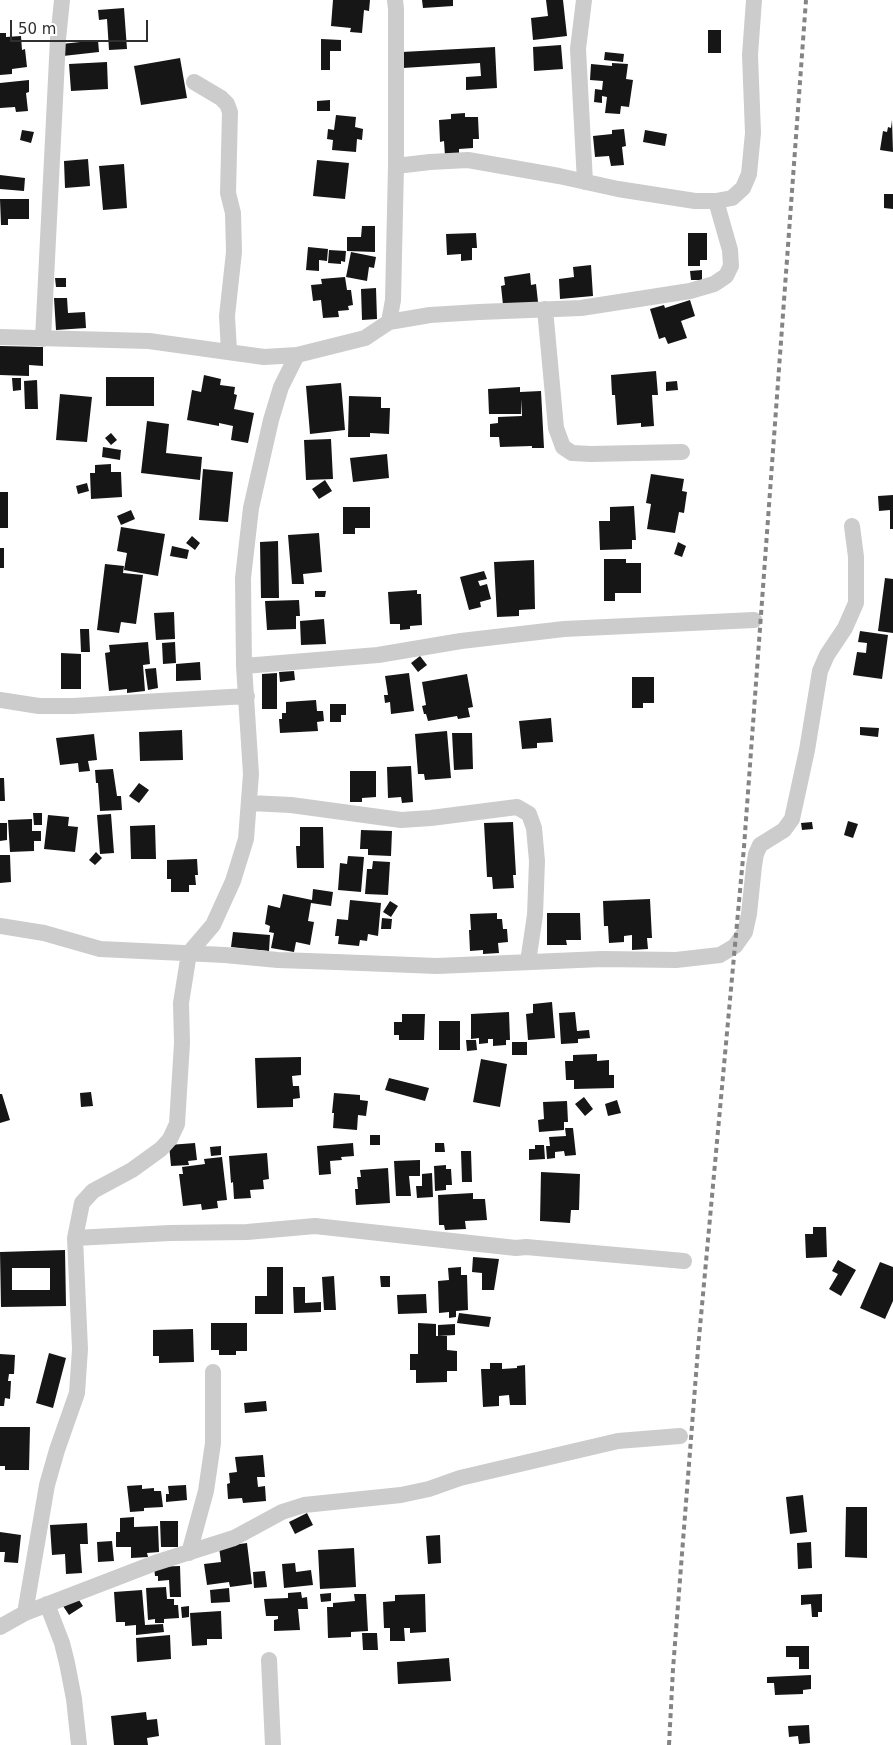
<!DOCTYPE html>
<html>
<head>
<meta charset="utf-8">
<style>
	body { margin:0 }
	#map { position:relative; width:893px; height:1745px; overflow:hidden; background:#fff; font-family:"DejaVu Sans",sans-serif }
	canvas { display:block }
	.scale { position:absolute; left:10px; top:20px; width:138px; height:22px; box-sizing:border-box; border:2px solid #2f2f2f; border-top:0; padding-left:6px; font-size:15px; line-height:18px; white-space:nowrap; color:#2f2f2f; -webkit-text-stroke:4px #fff; paint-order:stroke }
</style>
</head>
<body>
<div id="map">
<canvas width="893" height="1745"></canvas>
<div class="scale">50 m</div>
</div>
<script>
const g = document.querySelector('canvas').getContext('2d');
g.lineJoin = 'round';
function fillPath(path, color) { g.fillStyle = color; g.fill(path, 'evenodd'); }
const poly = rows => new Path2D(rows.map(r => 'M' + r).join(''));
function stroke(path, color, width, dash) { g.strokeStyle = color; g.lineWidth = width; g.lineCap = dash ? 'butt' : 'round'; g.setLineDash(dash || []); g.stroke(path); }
fillPath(poly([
	[333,0,370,0,369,11,364,10,362,33,350,32,351,28,331,26],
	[422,0,453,0,453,6,423,8],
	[546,0,563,0,567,36,533,40,531,18,548,16],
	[124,8,127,49,109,50,107,19,99,20,98,10],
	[708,30,721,30,721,53,708,53],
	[0,33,6,33,6,37,21,36,22,50,25,49,27,67,12,69,12,74,0,75],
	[321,39,341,40,341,51,330,51,330,70,321,70],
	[98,40,99,52,63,56,62,44],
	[561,45,563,69,534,71,533,47],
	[495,47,497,88,466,90,466,77,481,76,480,63,403,68,402,52],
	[605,52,624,54,623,62,604,60],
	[180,58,187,98,141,105,134,66],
	[107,62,108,89,71,91,69,64],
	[612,63,628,64,626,79,633,80,629,107,621,106,620,114,605,113,607,97,602,96,602,103,594,102,595,89,602,90,603,81,590,80,591,64,612,66],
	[29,80,29,92,26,93,28,111,16,112,15,107,0,108,0,83],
	[330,100,330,111,317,111,317,101],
	[465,113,465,117,478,117,479,139,473,139,473,148,459,149,459,155,445,156,444,141,440,142,439,120,451,119,451,114],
	[336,115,356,117,355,127,363,129,362,140,357,139,356,152,332,150,333,140,327,139,328,129,334,130],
	[892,120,893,152,880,150,883,131,887,132,888,127,891,128],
	[624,129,626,146,622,147,624,165,611,166,609,156,595,157,593,136,612,134,612,130],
	[22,130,34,132,31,143,20,140],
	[645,130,667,134,665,146,643,142],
	[88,159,90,186,65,188,64,161],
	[317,160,349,163,345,199,313,196],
	[124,164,127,208,103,210,99,166],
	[0,175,25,178,24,191,0,189],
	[884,194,893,194,893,209,884,208],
	[0,199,29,199,29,219,8,219,8,225,1,225],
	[362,226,375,226,375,252,347,251,347,237,361,237],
	[476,233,477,248,472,248,472,260,461,261,461,254,447,255,446,234],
	[688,233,707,233,707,260,700,260,700,266,688,266],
	[308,247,328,249,327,261,319,260,319,271,306,270],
	[329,250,346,251,345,262,341,261,341,264,328,263],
	[351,252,376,257,374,268,369,267,367,281,346,277],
	[591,265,593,296,560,299,559,279,574,277,573,267],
	[702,270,702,280,691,280,690,271],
	[530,273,531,285,536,284,538,302,503,305,501,286,505,285,504,277],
	[345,277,347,290,351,290,353,305,348,306,349,310,338,311,339,317,323,318,321,300,313,301,311,285,322,284,321,279],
	[55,278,66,278,66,287,56,287],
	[376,288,377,319,362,320,361,289],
	[54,298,67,298,68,313,85,312,86,328,56,330],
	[690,300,695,316,681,321,687,338,668,344,665,337,659,339,650,309,664,305,665,308],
	[0,346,43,347,43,366,29,365,29,376,0,375],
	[656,371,658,395,652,395,654,426,641,427,641,423,617,425,615,395,612,395,611,375],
	[204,375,221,379,220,385,235,387,234,394,237,395,234,409,254,413,248,443,231,440,233,426,219,423,219,426,187,420,192,390,201,392],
	[106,377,154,377,154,406,106,406],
	[12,378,21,378,21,390,13,391],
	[37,380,38,409,25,409,24,381],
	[677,381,678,390,666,391,666,382],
	[341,383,345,430,310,434,306,386],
	[520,387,520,392,541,391,544,448,532,448,532,446,500,447,499,437,490,437,490,424,498,423,498,417,522,416,521,399,521,414,489,414,488,389],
	[60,394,92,397,87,442,56,440],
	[349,396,381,397,381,408,390,408,389,434,370,433,370,437,348,437],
	[147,421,169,424,166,453,202,457,200,480,141,473],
	[111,433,117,440,111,445,105,438],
	[331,439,333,479,306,480,304,440],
	[103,447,121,450,120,460,102,457],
	[387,454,389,478,353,482,350,458],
	[111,464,111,472,121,472,122,497,91,499,90,473,95,473,95,465],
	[203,469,233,472,228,522,199,520],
	[651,474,684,479,682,491,687,492,684,513,679,512,675,533,647,529,651,504,646,503],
	[325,480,332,491,319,499,312,489],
	[87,483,89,491,78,494,76,486],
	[0,492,8,492,8,528,0,528],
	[893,495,893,529,890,529,890,510,879,511,878,496],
	[634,506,636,540,632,540,632,549,600,550,599,521,610,521,610,507],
	[343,507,370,507,370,528,355,528,355,534,343,534],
	[131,510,135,519,121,525,117,516],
	[121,527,165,534,158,576,124,570,127,553,117,551],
	[319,533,322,572,303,574,304,584,292,584,288,535],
	[192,536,200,543,195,550,186,543],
	[278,541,279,598,261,598,260,542],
	[678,542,686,546,682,557,674,554],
	[172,546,189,550,187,559,170,556],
	[0,548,4,548,4,568,0,568],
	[604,559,626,559,626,563,641,563,641,593,615,593,615,601,604,601],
	[534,560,535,609,519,610,519,616,497,617,494,562],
	[105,564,124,566,123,573,143,575,136,624,121,622,119,633,97,630],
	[484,571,487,579,478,581,480,586,487,584,491,599,480,602,481,607,469,610,460,577],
	[885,578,893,579,893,633,878,631],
	[417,590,417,594,421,594,422,625,410,626,410,629,400,630,400,624,390,624,388,592],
	[315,591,326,591,325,597,315,597],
	[299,600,300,616,296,616,296,629,267,630,265,601],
	[174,612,175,639,156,640,154,613],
	[324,619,326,644,301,645,300,621],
	[80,629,89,629,90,652,81,652],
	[860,631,888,635,882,679,853,675,857,652,866,653,867,643,858,642],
	[148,642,150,664,143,665,145,691,127,693,127,689,109,691,105,653,110,652,109,645],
	[175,642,176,663,163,664,162,643],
	[61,653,81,654,81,689,61,689],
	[420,656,427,665,418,672,411,663],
	[200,662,201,680,176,681,176,664],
	[156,668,158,688,148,690,145,669],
	[294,671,295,680,280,682,279,672],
	[277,673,277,709,262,709,262,674],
	[409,673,414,711,391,714,390,702,385,703,384,695,388,695,385,676],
	[467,674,473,707,468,708,470,717,458,719,457,716,428,721,426,714,424,714,422,706,426,705,422,682],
	[632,677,654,677,654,703,643,703,643,708,632,708],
	[316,700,317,711,323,711,324,721,317,722,318,731,280,733,279,719,282,719,282,713,286,713,286,702],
	[330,704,346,704,346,715,341,715,341,722,330,722],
	[551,718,553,742,537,743,537,748,522,749,519,721],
	[860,727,879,728,878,737,860,735],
	[182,730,183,760,140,761,139,732],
	[447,731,451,778,425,780,424,774,418,774,415,734],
	[452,733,472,733,473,769,454,770],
	[94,734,97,760,88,761,90,771,79,772,78,763,60,765,56,738],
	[411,766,413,802,402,803,401,797,388,798,387,767],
	[113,769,117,796,121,796,122,810,100,811,98,783,96,783,95,770],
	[350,771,376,771,376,797,362,798,362,802,350,802],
	[0,778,4,778,5,801,0,801],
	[139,783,149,790,139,803,129,796],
	[33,813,42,813,42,825,34,825],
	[111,814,114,853,100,854,97,815],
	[48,815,69,817,68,826,78,827,75,852,44,849],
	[32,819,32,831,41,831,41,841,34,841,34,851,10,852,8,820],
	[848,821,858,824,853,838,844,835],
	[513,822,516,875,513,875,514,888,493,889,492,877,487,877,484,823],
	[812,822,813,829,802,830,801,823],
	[0,823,7,823,7,840,0,841],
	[155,825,156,859,131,859,130,826],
	[300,827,323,827,324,868,297,868,296,846,300,846],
	[361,830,392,831,391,856,368,855,368,849,360,849],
	[96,852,102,858,95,865,89,860],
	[0,855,10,855,11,882,0,883],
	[348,856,364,857,361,892,338,890,340,863,347,864],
	[197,859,198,875,195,875,196,885,189,885,189,892,171,892,171,879,167,879,167,860],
	[373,861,390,862,388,895,365,894,367,869,372,869],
	[313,889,333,892,331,906,311,903,308,921,314,922,310,945,296,942,294,952,271,948,274,933,269,932,270,926,265,924,268,905,280,908,283,894,312,900],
	[650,899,652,938,647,938,648,949,632,950,632,935,624,936,624,942,609,943,608,926,604,926,603,901],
	[350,900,381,903,378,936,368,934,367,941,360,940,359,946,338,944,339,936,335,936,337,919,348,920],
	[390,901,398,906,391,917,383,912],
	[497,913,497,919,502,919,503,929,507,929,508,942,498,943,499,953,483,954,483,950,470,951,469,930,471,930,470,914],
	[547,913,580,913,581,940,566,940,567,945,547,945],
	[382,918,392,919,391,929,381,929],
	[233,932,270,935,269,951,231,947],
	[552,1002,555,1038,528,1040,526,1014,533,1013,533,1004],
	[509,1012,510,1040,506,1040,506,1045,493,1046,493,1039,488,1039,488,1043,479,1044,479,1038,471,1039,471,1014],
	[575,1012,577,1031,589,1030,590,1038,578,1039,578,1043,561,1044,559,1013],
	[402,1014,425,1014,424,1040,399,1040,399,1035,394,1035,394,1022,402,1022],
	[439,1021,460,1021,460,1050,439,1050],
	[466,1040,476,1040,477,1050,467,1051],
	[512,1042,527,1042,527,1055,512,1055],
	[597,1054,597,1061,609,1060,609,1075,614,1075,614,1088,574,1089,574,1080,566,1080,565,1061,573,1061,573,1055],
	[301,1057,301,1075,292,1076,293,1086,299,1086,300,1098,293,1099,293,1107,257,1108,255,1058],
	[481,1059,507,1064,500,1107,473,1102],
	[389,1078,429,1088,425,1101,385,1090],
	[91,1092,93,1106,81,1107,80,1093],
	[334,1093,360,1095,360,1100,368,1101,366,1116,358,1115,357,1130,333,1128,334,1113,332,1113],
	[0,1094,2,1094,10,1120,0,1123],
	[584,1097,593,1109,585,1116,575,1104],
	[617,1100,621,1113,608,1116,605,1104],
	[567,1101,568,1122,564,1122,564,1130,539,1132,538,1120,544,1119,543,1102],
	[565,1128,573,1128,576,1155,565,1156,564,1151,555,1152,555,1158,547,1159,546,1146,550,1146,549,1137,566,1136],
	[370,1135,380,1135,380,1145,370,1145],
	[195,1143,197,1160,188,1161,189,1165,171,1166,169,1145],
	[353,1143,354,1156,341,1157,342,1160,330,1161,331,1174,319,1175,317,1146],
	[435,1143,444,1143,445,1152,435,1152],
	[535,1145,544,1145,545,1159,529,1160,529,1149,535,1149],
	[221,1146,221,1155,211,1156,210,1147],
	[461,1151,471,1151,472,1182,462,1182],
	[267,1153,269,1179,263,1180,264,1189,250,1190,251,1198,234,1199,233,1182,231,1183,229,1156],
	[222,1157,227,1200,217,1201,218,1208,202,1210,201,1204,183,1206,179,1174,183,1174,182,1167,205,1164,204,1159],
	[420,1160,420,1176,409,1176,411,1196,396,1196,394,1161],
	[446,1165,446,1169,451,1169,452,1185,446,1185,446,1190,435,1191,434,1166],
	[388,1168,390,1203,356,1205,355,1189,358,1189,357,1177,361,1177,360,1170],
	[541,1172,580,1174,579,1210,571,1210,570,1223,540,1221],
	[432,1173,433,1197,417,1198,416,1186,422,1186,422,1174],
	[473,1193,473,1199,485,1199,487,1220,465,1221,466,1229,445,1230,444,1225,439,1225,438,1195],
	[813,1227,826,1227,827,1257,806,1258,805,1234,813,1234],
	[65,1250,66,1306,1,1307,0,1252],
	[12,1268,50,1268,50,1290,12,1290],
	[473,1257,499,1259,494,1290,482,1290,482,1273,472,1272],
	[838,1260,856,1270,841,1296,829,1289,838,1274,832,1271],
	[880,1262,893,1267,893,1301,885,1319,860,1308],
	[267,1267,283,1267,283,1314,255,1314,255,1296,267,1296],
	[461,1267,461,1275,467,1275,468,1310,456,1311,456,1317,449,1318,449,1312,439,1313,438,1281,449,1280,448,1268],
	[334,1276,336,1310,324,1310,322,1277],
	[380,1276,390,1276,390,1287,381,1287],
	[293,1287,305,1287,305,1303,321,1302,321,1312,294,1313],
	[426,1294,427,1313,398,1314,397,1295],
	[459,1313,491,1317,489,1327,457,1323],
	[211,1323,247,1323,247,1351,236,1351,236,1355,219,1355,219,1350,211,1350],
	[418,1323,436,1324,436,1336,447,1336,447,1350,457,1351,457,1371,447,1371,447,1382,416,1383,416,1370,410,1370,410,1354,418,1354],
	[455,1324,455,1335,438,1336,438,1325],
	[193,1329,194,1362,159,1363,159,1356,153,1356,153,1330],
	[49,1353,66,1358,53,1408,36,1403],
	[0,1354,15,1355,14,1374,9,1374,8,1381,11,1381,10,1399,5,1398,4,1406,0,1406],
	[490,1363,502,1363,502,1369,517,1368,517,1366,525,1365,526,1405,510,1405,509,1395,499,1396,499,1406,483,1407,481,1369,490,1369],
	[266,1401,267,1411,245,1413,244,1403],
	[0,1427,30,1427,29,1470,5,1470,5,1466,0,1466],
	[263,1455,265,1477,257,1477,258,1487,265,1486,266,1501,243,1503,242,1498,228,1499,227,1484,230,1483,229,1473,237,1472,235,1457],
	[142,1485,142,1489,154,1488,154,1491,161,1491,163,1507,144,1508,144,1511,130,1512,127,1486],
	[186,1485,187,1500,166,1502,166,1494,169,1494,168,1486],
	[803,1495,807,1532,790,1534,786,1497],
	[846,1507,867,1507,867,1558,845,1557],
	[307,1513,313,1525,295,1534,289,1522],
	[134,1517,134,1527,158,1526,159,1552,147,1553,148,1557,131,1558,131,1547,116,1547,116,1532,120,1532,120,1518],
	[160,1521,178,1521,178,1547,161,1547],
	[87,1523,88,1544,80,1544,82,1573,66,1574,65,1554,52,1555,50,1525],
	[0,1532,21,1535,18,1563,4,1562,5,1552,0,1552],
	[440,1535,441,1563,428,1564,426,1536],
	[112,1541,114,1561,98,1562,97,1542],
	[811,1542,812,1568,798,1569,797,1543],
	[247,1543,252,1584,230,1587,229,1582,207,1585,204,1564,221,1562,219,1547],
	[354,1548,356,1587,320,1589,318,1550],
	[295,1563,296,1572,311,1570,313,1585,284,1588,282,1564],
	[180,1566,181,1597,170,1597,169,1580,158,1581,158,1576,155,1576,154,1567],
	[265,1571,267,1587,254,1588,253,1572],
	[166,1587,167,1599,174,1599,174,1605,178,1605,179,1618,164,1619,164,1623,155,1623,155,1619,148,1620,146,1588],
	[229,1588,230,1602,211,1603,210,1590],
	[142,1590,145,1625,163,1624,164,1632,136,1635,136,1625,125,1626,125,1622,116,1622,114,1592],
	[301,1592,302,1598,307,1597,308,1609,298,1609,300,1630,274,1631,274,1620,278,1619,278,1616,266,1616,264,1599,288,1598,288,1593],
	[331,1593,331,1601,321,1602,320,1594],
	[354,1594,366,1594,368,1631,351,1632,351,1637,328,1638,327,1607,333,1607,333,1603,355,1601],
	[425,1594,426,1632,410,1633,410,1628,404,1628,405,1641,390,1641,390,1628,384,1628,383,1602,395,1601,395,1595],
	[822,1594,822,1612,818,1612,818,1617,812,1617,811,1604,801,1605,801,1595],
	[77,1597,83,1606,69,1615,63,1606],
	[189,1606,189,1617,182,1618,181,1607],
	[221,1611,222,1639,207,1639,207,1645,192,1646,190,1613],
	[362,1633,377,1633,378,1650,363,1650],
	[170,1635,171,1659,137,1662,136,1638],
	[786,1646,809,1646,809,1669,799,1669,799,1657,786,1657],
	[449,1658,451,1681,398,1684,397,1662],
	[811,1675,811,1689,803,1690,803,1694,775,1695,774,1683,767,1683,767,1677],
	[146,1712,147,1720,157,1719,159,1736,147,1738,148,1745,114,1745,111,1716],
	[809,1725,810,1743,799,1744,798,1736,789,1737,788,1726]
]), '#161616');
stroke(poly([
	[584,0,578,49,585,182],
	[194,82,221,98,227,104,230,112,228,193,233,213,234,252,227,316,229,351],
	[396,166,430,162,468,160,559,176,618,189,695,201,716,201,732,198,743,188,749,174,753,133,750,55,754,0],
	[545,309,556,428,563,447,572,453,591,454,682,452],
	[389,322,430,315,479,312,581,308,690,291,714,284,726,276,731,266,730,250,716,201],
	[0,337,149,341,264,357,297,355,365,338,389,322,393,300,396,166,396,9,395,0],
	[43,339,58,39,62,0],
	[244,666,378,655,461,641,564,629,754,620],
	[0,700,39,706,73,706,247,696],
	[250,803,291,805,401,820,431,818,517,807,529,814,534,828,537,861,535,915,528,962],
	[0,926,44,933,100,949,225,955,278,960,336,962,437,966,602,959,676,960,720,955,735,946,745,932,749,914,754,866,756,854,760,845,784,830,792,819,807,750,820,671,827,655,845,628,856,603,856,557,852,526],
	[75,1238,170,1233,247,1232,315,1226,516,1248,526,1247,684,1261],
	[189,1553,206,1491,213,1443,213,1372],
	[47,1604,62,1643,67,1663,74,1699,79,1745],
	[25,1613,47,1485,57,1450,77,1393,80,1349,75,1238,82,1203,93,1191,132,1170,161,1149,170,1139,177,1124,182,1043,181,1003,189,953,213,925,233,881,246,839,251,774,244,666,243,578,251,508,271,420,281,387,297,355],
	[0,1627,25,1613,155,1563,234,1538,282,1512,304,1505,401,1495,429,1489,460,1478,618,1441,680,1436],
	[269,1660,273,1745]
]), '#ccc', 16);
stroke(poly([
	[669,1745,673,1669,698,1349,744,847,806,0]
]), '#848484', 4, [5, 4]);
</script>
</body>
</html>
